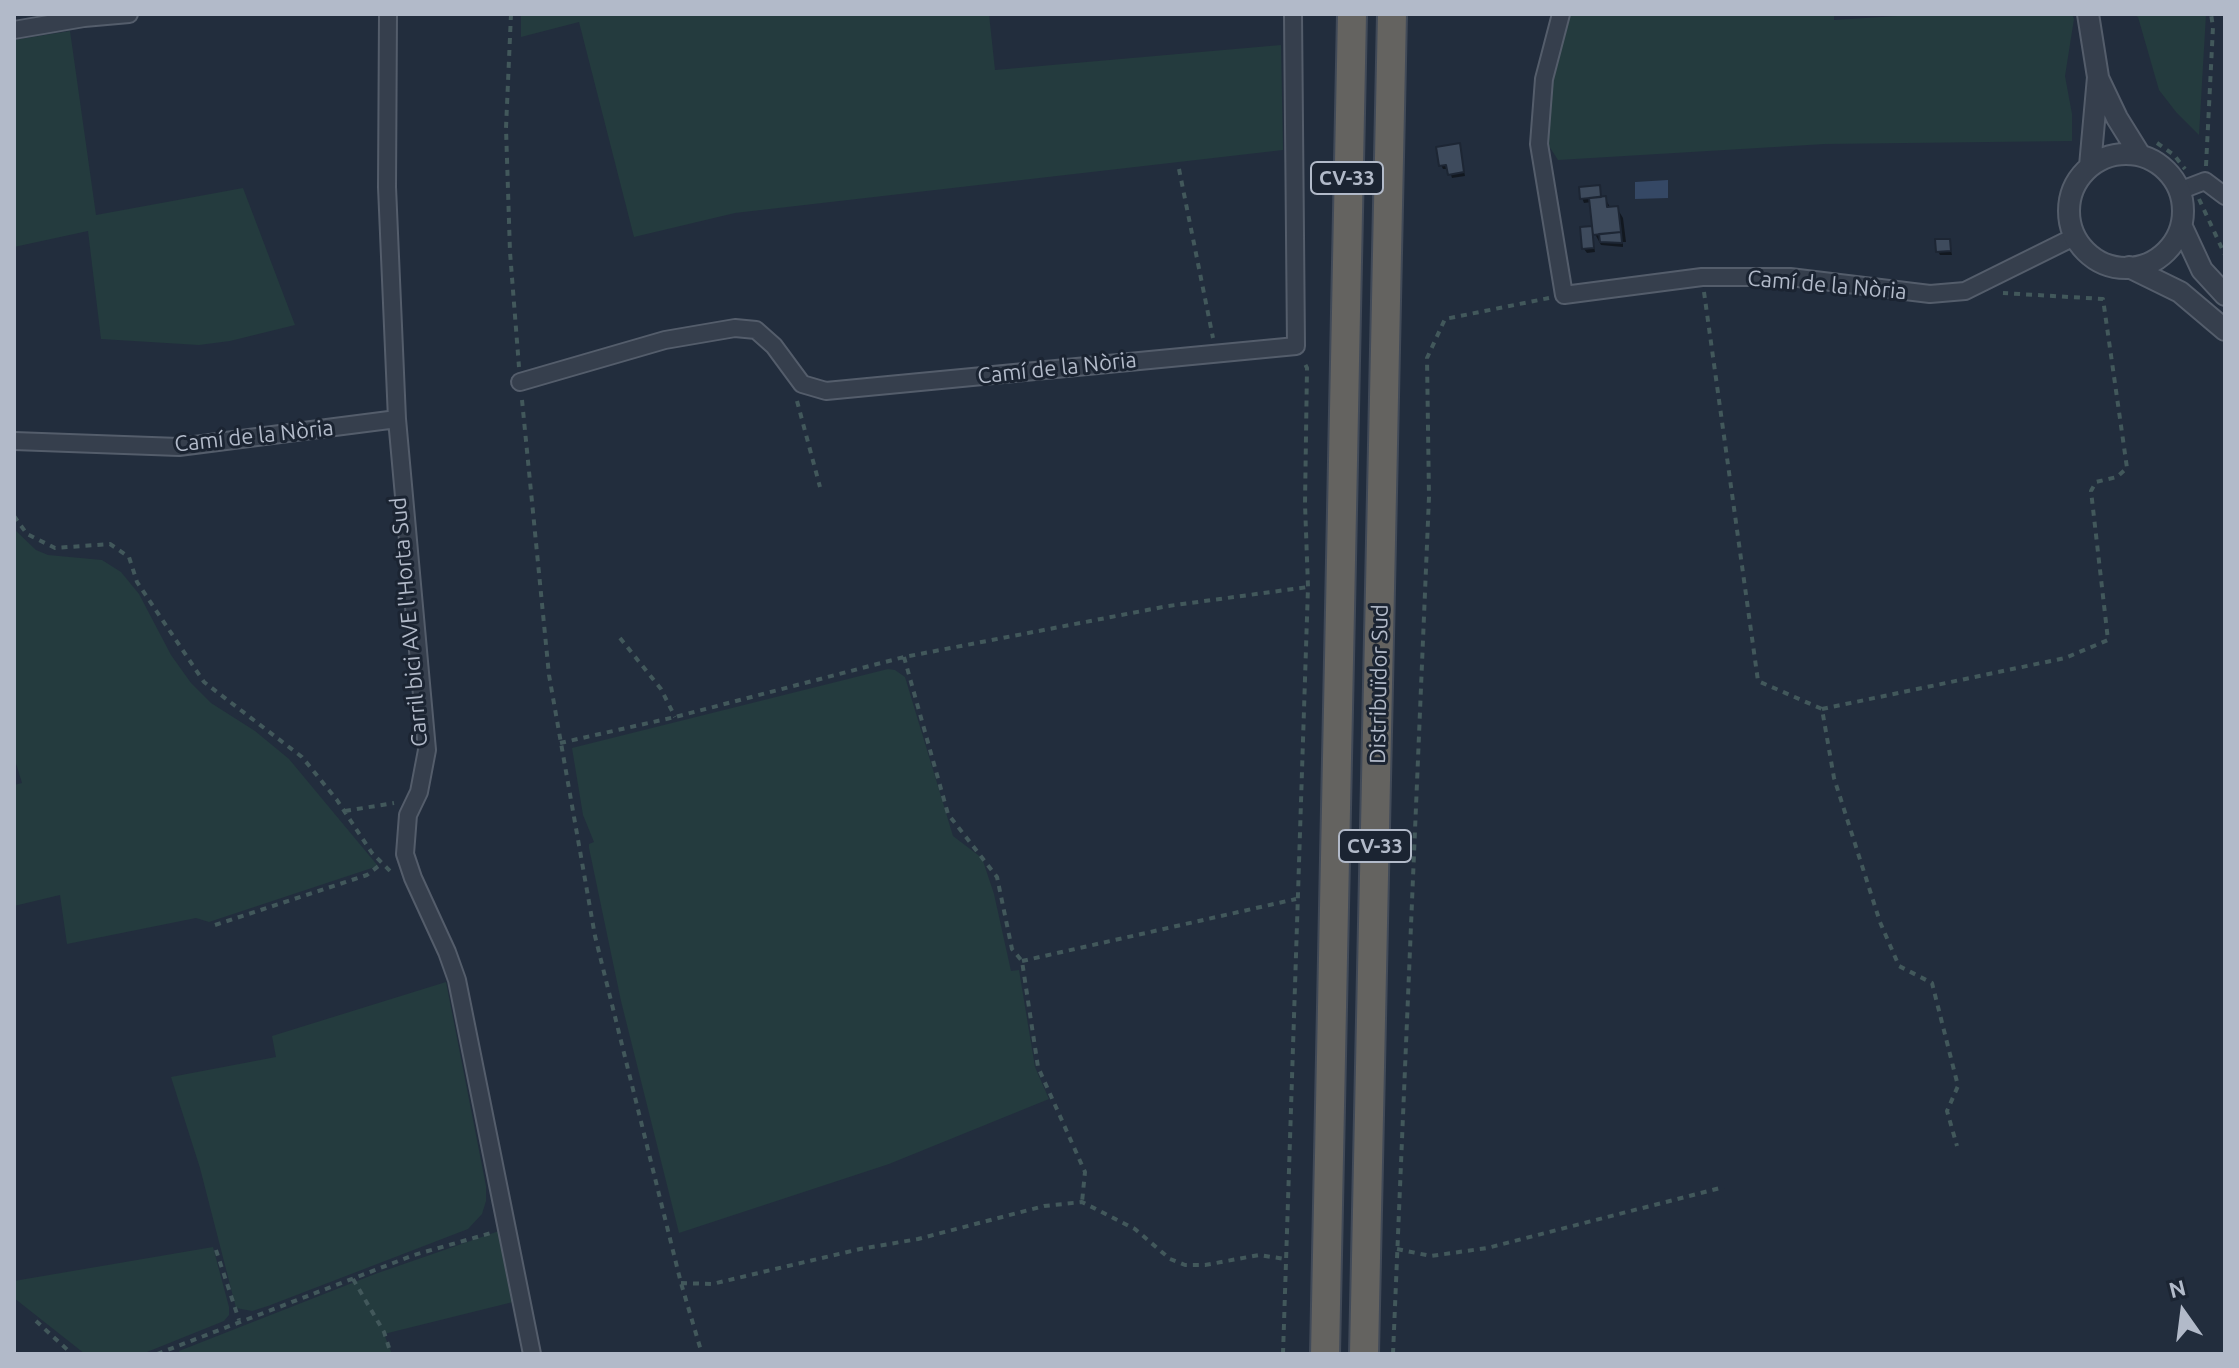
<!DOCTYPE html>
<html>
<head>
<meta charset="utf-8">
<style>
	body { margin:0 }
	#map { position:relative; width:2239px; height:1368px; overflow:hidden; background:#222d3d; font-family:Ubuntu,sans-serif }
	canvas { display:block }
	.frame { position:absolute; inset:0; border:16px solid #b2bac9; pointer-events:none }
	.north { position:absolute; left:2143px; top:1272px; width:80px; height:80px; -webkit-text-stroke:6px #1b2432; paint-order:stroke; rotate:346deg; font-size:22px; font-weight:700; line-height:32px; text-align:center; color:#b2bac9 }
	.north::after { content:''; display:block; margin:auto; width:28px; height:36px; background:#b2bac9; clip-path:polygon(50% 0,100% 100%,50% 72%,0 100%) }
</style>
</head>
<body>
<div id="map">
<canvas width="2239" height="1368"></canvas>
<div class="frame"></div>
<div class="north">N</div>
</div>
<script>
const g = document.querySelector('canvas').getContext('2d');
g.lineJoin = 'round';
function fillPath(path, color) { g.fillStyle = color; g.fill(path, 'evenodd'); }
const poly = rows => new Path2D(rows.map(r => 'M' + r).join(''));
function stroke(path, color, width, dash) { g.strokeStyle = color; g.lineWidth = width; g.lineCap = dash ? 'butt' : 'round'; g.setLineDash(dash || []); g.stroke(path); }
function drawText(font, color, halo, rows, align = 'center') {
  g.font = font + ' Ubuntu,sans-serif'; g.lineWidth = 6; g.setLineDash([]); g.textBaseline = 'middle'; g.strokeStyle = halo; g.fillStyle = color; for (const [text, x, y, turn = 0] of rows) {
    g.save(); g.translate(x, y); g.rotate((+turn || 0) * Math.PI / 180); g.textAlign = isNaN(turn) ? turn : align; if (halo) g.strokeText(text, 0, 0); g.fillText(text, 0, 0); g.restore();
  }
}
fillPath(poly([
	[521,14,989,14,995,70,1281,45,1283,150,735,213,634,237,579,22,521,37],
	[1565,14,1834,14,1834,20,1928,14,2072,14,2074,19,2065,76,2072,114,2072,141,1825,144,1558,160,1547,143,1544,118],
	[2132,14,2206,14,2199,135,2176,112,2159,90,2138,17],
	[70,31,96,215,243,188,295,325,230,341,199,345,101,339,88,231,14,247,14,40],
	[14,529,36,550,48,555,102,560,121,572,139,594,171,655,191,683,211,703,255,731,289,759,378,866,209,922,196,918,67,944,60,895,14,906,14,785,22,783,14,757],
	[888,669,895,670,905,677,953,836,982,858,994,894,1011,971,1019,970,1035,1067,1049,1099,889,1164,679,1233,621,1001,589,848,589,844,594,842,583,815,572,748],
	[446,982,486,1186,486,1201,482,1214,468,1229,268,1306,252,1311,236,1308,200,1168,171,1077,276,1057,272,1036],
	[499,1231,513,1302,384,1334,392,1354,180,1354,179,1351,375,1274],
	[213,1247,229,1307,229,1315,224,1321,142,1354,85,1354,14,1298,14,1281]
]), '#243b3e');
fillPath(poly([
	[1668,180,1668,198,1635,199,1635,182]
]), '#354865');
fillPath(poly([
	[1459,145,1465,176,1452,178,1449,169,1443,169,1441,165],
	[1599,187,1602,198,1605,198,1611,209,1617,208,1623,218,1626,242,1623,242,1623,247,1601,245,1595,234,1592,202,1584,203,1582,198],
	[1591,228,1595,252,1587,253,1584,249],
	[1949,241,1952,255,1940,255,1938,251]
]), '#0007');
const building = poly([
	[1460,143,1464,172,1448,175,1446,165,1439,166,1436,147,1460,143],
	[1600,185,1601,197,1580,199,1579,187,1600,185],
	[1606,196,1607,207,1618,206,1621,232,1593,235,1589,198,1606,196],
	[1592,226,1594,248,1582,249,1580,227,1592,226],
	[1621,232,1622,243,1600,242,1599,234,1621,232],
	[1935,239,1950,239,1951,251,1936,252,1935,239]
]);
fillPath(building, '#3e4b5d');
stroke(building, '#1d2634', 2);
const minor = poly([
	[388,14,387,187,397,419,427,750,419,792,408,815,405,854,413,878,447,952,457,980,532,1354],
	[1561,14,1544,79,1539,144,1564,295,1702,277,1790,277,1930,294,1965,291,2076,236],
	[14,30,84,18,129,14],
	[2179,191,2205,181,2225,196],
	[520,382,665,340,735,328,756,330,774,346,802,384,826,391,1296,346,1293,14],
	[14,441,179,447,397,419]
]);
const tertiary = poly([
	[2088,14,2098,77,2090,166],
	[2098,78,2117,118,2140,155],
	'2069 211a57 57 0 1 1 114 0a57 57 0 1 1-114 0Z',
	[2182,227,2202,270,2225,295],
	[2129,267,2180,292,2225,330]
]);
const trunk = poly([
	[1325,1354,1352,14],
	[1364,1354,1392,14]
]);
stroke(minor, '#545d6b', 20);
stroke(tertiary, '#545d6b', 24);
stroke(trunk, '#414a58', 32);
stroke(poly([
	[511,14,506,128,510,252,519,367],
	[2157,143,2174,155,2185,169],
	[2206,166,2213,27,2211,14],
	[1179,169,1213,338],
	[2199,199,2225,255],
	[1704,292,1758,681,1822,709,1834,778,1880,922,1899,966,1932,983,1958,1086,1947,1111,1957,1146],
	[522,400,549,675,595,936,681,1283,702,1354],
	[797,401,820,487],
	[14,516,27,534,55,548,110,544,129,557,137,582,204,682,302,757,337,800,372,853,392,873],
	[620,638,661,689,675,717],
	[904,657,948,814,997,877,1012,949,1022,961,1038,1067,1085,1172,1082,1202],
	[1822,709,2065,658,2108,640,2091,491,2096,482,2117,477,2127,468,2103,299,2003,293],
	[560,743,675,717,904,657,1168,606,1308,587],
	[345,811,394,803],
	[215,925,367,875,381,864],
	[1022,961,1296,899],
	[1397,1249,1431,1256,1487,1248,1724,1187],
	[216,1250,239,1320],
	[353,1279,384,1332,391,1354],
	[681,1283,712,1284,860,1249,918,1239,1044,1206,1082,1202,1135,1229,1170,1259,1185,1265,1205,1265,1259,1255,1285,1259],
	[36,1321,72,1354],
	[157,1354,414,1255,491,1233],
	[1283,1354,1308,587,1305,504,1307,368,1304,362],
	[1393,1354,1429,497,1427,358,1445,319,1549,298]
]), '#42585b', 4, [6, 6]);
stroke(minor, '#363f4d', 16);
stroke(tertiary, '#363f4d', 20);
stroke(trunk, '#646360', 28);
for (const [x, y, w] of [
	[1347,178,72],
	[1375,846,72]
]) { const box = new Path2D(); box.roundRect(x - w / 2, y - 16, w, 32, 6); g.fillStyle = '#1b2432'; g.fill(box); stroke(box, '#b2bac9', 2); }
drawText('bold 20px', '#b2bac9', null, [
	["CV-33",1347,178],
	["CV-33",1375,846]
]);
drawText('22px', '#b2bac9', '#1b2432', [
	["Camí de la Nòria",1827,285,5],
	["Camí de la Nòria",1057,368,-6],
	["Camí de la Nòria",254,436,-6],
	["Carril bici AVE l'Horta Sud",409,622,-95],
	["Distribuïdor Sud",1379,684,-89]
]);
</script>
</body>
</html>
